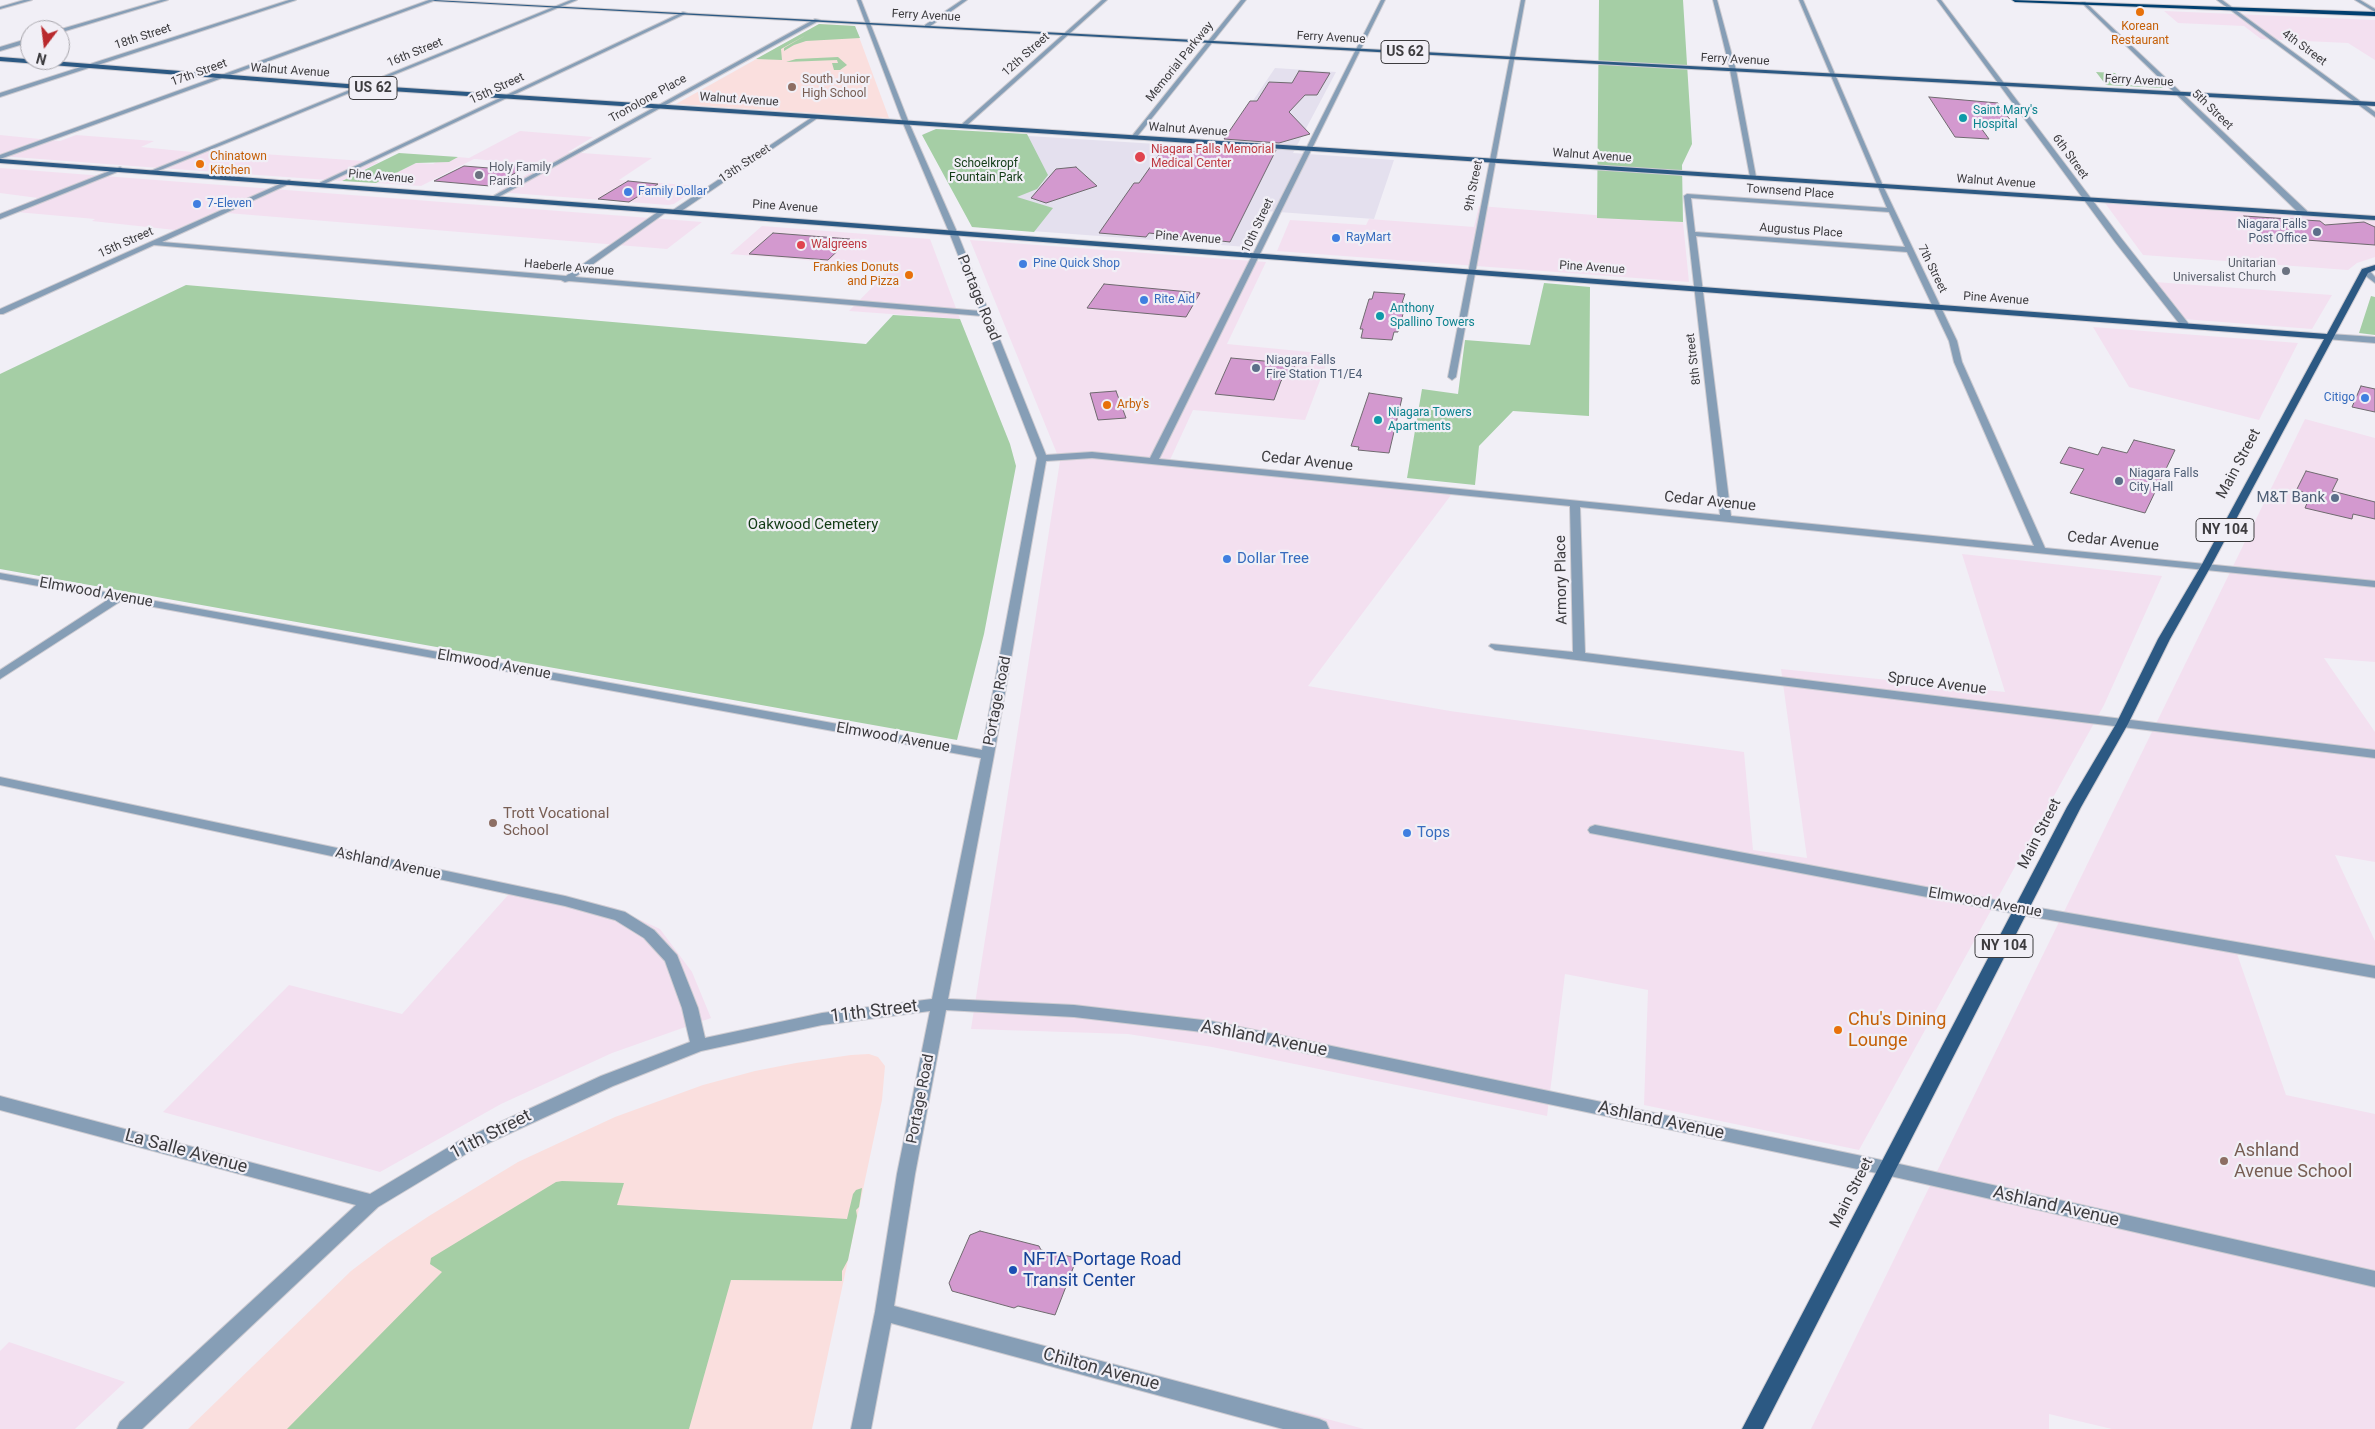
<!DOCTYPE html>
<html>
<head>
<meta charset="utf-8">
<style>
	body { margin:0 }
	#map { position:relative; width:2375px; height:1429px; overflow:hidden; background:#f1eff6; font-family:Roboto,sans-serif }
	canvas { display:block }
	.north { position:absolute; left:20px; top:20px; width:50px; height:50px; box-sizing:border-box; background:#f1eff6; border:1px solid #a9a7ad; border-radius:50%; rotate:195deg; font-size:14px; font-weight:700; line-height:20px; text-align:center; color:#3d3c3f }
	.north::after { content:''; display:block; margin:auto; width:18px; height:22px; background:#b9292d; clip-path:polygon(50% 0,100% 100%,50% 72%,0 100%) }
</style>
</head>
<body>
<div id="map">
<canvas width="2375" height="1429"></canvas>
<div class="north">N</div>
</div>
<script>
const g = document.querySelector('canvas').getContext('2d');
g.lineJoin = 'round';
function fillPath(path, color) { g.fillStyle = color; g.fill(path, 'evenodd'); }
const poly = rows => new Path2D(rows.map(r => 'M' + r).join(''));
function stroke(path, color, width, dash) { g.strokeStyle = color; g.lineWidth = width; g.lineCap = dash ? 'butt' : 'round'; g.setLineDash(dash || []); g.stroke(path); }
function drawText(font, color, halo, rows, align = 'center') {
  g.font = font + ' Roboto,sans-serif'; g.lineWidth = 4.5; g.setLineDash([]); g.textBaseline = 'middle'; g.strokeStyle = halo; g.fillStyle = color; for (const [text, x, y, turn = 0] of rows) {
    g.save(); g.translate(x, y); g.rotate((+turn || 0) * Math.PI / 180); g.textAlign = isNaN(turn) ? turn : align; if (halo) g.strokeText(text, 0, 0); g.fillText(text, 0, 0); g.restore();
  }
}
fillPath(poly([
	[2164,11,2375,20,2375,60,2348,43,2261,39,2244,26,2178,23],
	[520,131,593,137,568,152,652,158,619,180,700,186,674,204,668,205,497,192,543,165,474,159,421,186,376,183,416,163,433,164,438,161,449,162,458,157,469,158],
	[0,135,60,141,76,135,154,141,141,147,192,152,220,151,379,162,342,181,146,167,0,156],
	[0,168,702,222,667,249,215,212,175,230,92,221,95,219,5,211,38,198,0,193],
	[2105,203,2375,221,2375,257,2357,263,2348,270,2143,255],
	[1479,206,1683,222,1689,282,1277,251,1290,220,1366,225,1369,219,1474,227],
	[762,226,930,239,960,319,849,311,892,267,730,254],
	[970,240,1266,262,1227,344,1330,354,1305,420,1193,410,1169,462,1454,491,1308,686,1450,711,1744,752,1753,850,1807,858,1781,669,2005,692,1962,554,2162,576,2104,705,1859,1150,1644,1105,1648,990,1565,974,1547,1116,1212,1047,1128,1034,971,1029,1060,461],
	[2155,282,2332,295,2312,329,2183,319],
	[2093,327,2298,343,2259,420,2129,387],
	[2305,419,2375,438,2375,662,2324,658,2375,732,2375,862,2335,855,2375,941,2375,971,2235,948,2286,1095,2375,1114,2375,1429,2112,1429,2049,1414,2049,1429,1811,1429],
	[517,885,615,908,660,929,692,972,711,1018,612,1053,501,1104,380,1172,163,1112,289,985,402,1014],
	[9,1342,125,1382,75,1429,0,1429,0,1351],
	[1294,1410,1364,1429,1289,1429]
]), '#f3e0f0');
fillPath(poly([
	[1275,68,1336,72,1293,153,1394,160,1374,219,1265,211,1247,247,978,227,971,224,924,134,933,130,1221,148]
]), '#e4e0ee');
fillPath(poly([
	[819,24,855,26,889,118,676,104],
	[869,1054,878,1057,885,1066,882,1100,812,1429,188,1429,351,1271,388,1243,429,1216,518,1162,615,1117,703,1085,755,1071,796,1063,851,1055]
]), '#fadfde');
fillPath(poly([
	[1599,0,1683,0,1692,144,1682,165,1683,222,1597,218],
	[819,24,855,26,860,38,806,41,794,45,784,51,784,48,806,35,781,49,782,60,756,59],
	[838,57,847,65,840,70,834,70,832,63,838,63,837,60,786,62,796,59],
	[2096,72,2115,73,2119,77,2144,79,2122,78,2119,80,2125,82,2114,81,2117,84,2150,87,2148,84,2160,84,2163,88,2106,85],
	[936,129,1027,134,1048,175,1037,189,1017,197,1053,208,1034,232,972,227,922,135],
	[399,153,458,157,449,162,416,163,376,183,342,181],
	[1544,283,1590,287,1589,416,1513,411,1479,446,1475,485,1407,478,1422,389,1458,394,1465,340,1530,345],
	[186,285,866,344,893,315,960,319,1010,444,1016,466,984,634,957,740,0,569,0,374],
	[2371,296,2375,297,2375,335,2359,333],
	[562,1181,624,1183,617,1205,847,1219,853,1194,856,1190,862,1188,859,1207,856,1210,857,1216,848,1260,842,1271,842,1281,731,1280,689,1429,287,1429,442,1272,430,1264,431,1258,556,1182]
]), '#a5cea5');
const building = poly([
	[1299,71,1330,73,1317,95,1305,95,1289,112,1310,134,1279,143,1224,139,1250,101,1257,101,1269,82,1292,83,1299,71],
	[1929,97,1998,103,2016,128,1981,128,1989,139,1955,137,1929,97],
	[1219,147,1276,150,1230,242,1149,233,1146,237,1099,233,1134,183,1139,183,1163,149,1200,152,1203,148,1217,149,1219,147],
	[498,163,529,166,490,186,434,181,464,166,489,168,498,163],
	[1076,167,1097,186,1046,203,1031,198,1056,169,1076,167],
	[628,181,658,184,629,202,598,199,628,181],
	[2244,216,2320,221,2325,225,2364,222,2375,227,2375,245,2264,237,2244,216],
	[773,233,850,239,828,260,749,254,773,233],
	[1104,284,1200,293,1186,317,1087,308,1104,284],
	[1374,292,1405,294,1402,303,1406,303,1398,332,1394,332,1392,340,1361,338,1363,329,1360,329,1369,299,1372,299,1374,292],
	[1231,358,1297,364,1281,381,1274,400,1215,394,1231,358],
	[2361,386,2375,389,2375,412,2352,407,2361,386],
	[1116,391,1126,418,1098,420,1090,393,1116,391],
	[1369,393,1402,398,1389,453,1358,450,1359,447,1351,446,1369,393],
	[2134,440,2175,450,2145,513,2070,493,2084,469,2060,463,2069,447,2098,455,2102,447,2127,453,2134,440],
	[2306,471,2338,479,2332,491,2375,502,2375,519,2353,514,2352,519,2305,508,2310,496,2297,489,2306,471],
	[980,1231,1039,1246,1041,1250,1077,1258,1055,1315,1018,1306,1014,1308,952,1291,949,1283,970,1235,980,1231]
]);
fillPath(building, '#d399cf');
stroke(building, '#6f6a6f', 1);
const minor = poly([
	[24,0,32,0,0,9,0,7,24,0],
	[161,0,168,0,62,32,58,30,161,0],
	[289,0,296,0,0,97,0,93,289,0],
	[429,0,436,0,0,159,0,155,429,0],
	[571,0,577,0,153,173,148,172,571,0],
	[857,0,861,0,909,123,957,232,1046,455,1092,452,1150,458,1381,0,1385,0,1159,459,1720,515,1684,196,1687,194,1887,208,1799,0,1803,0,1883,186,1957,341,1962,362,2045,548,2375,581,2375,587,1580,507,1585,653,2375,750,2375,758,1495,650,1489,646,1491,644,1573,652,1570,506,1092,458,1046,461,994,755,948,999,1074,1005,1211,1021,1886,1161,2375,1271,2375,1287,1886,1175,1211,1033,1074,1017,946,1010,915,1174,894,1306,1319,1419,1326,1422,1329,1429,1283,1429,891,1323,871,1429,851,1429,875,1312,897,1174,930,1011,822,1025,701,1051,613,1086,471,1151,378,1207,142,1429,117,1429,120,1422,356,1205,0,1110,0,1096,370,1194,459,1141,601,1076,690,1042,682,1008,665,961,644,938,615,920,565,906,0,785,0,777,565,896,625,912,654,930,677,955,698,1008,705,1038,822,1013,932,999,981,758,121,601,0,679,0,670,109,599,0,579,0,573,982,750,1037,458,982,316,569,281,565,282,561,280,154,245,3,314,0,314,0,309,289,180,291,181,291,183,162,242,566,276,662,209,666,211,665,213,575,277,980,311,949,232,903,123,857,0],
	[1691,198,1889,212,1905,247,1695,232,1691,198],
	[1696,236,1907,252,1949,341,1954,362,2034,546,1731,516,1696,236],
	[962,0,967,0,929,27,925,27,925,25,962,0],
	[1102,0,1107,0,965,127,961,127,961,125,1102,0],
	[1241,0,1246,0,1136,138,1132,138,1132,136,1241,0],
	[1521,0,1525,0,1456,377,1452,380,1448,377,1521,0],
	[1713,0,1717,0,1736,70,1756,177,1753,179,1750,177,1730,70,1713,0],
	[1937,0,1941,0,2121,238,2188,323,2188,327,2182,327,2115,242,1937,0],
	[2217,0,2222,0,2375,112,2375,117,2217,0],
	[2355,0,2360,0,2375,9,2375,12,2355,0],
	[2081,2,2085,2,2307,211,2307,215,2301,215,2081,2],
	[683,12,687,13,320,186,315,185,683,12],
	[815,19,820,20,493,200,488,199,815,19],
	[30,38,30,42,0,51,0,47,30,38],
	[814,116,819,117,677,214,670,212,814,116],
	[120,167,122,168,122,170,0,219,0,214,120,167],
	[2362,269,2368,269,2375,277,2375,283,2362,273,2362,269],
	[2330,334,2375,337,2375,343,2327,339,2326,337,2330,334],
	[1595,825,2022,905,2375,966,2375,978,2022,915,1590,833,1588,830,1590,827,1595,825]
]);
const major = poly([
	[433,0,2375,102,2375,106,435,1,433,0],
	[0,57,360,85,2375,216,2375,220,360,89,0,61,0,57],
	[0,159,2327,334,2362,269,2375,265,2375,270,2368,273,2211,566,2170,639,2128,724,2081,807,1763,1429,1742,1429,2067,807,2116,724,2158,639,2201,566,2324,339,0,163,0,159]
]);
const highway = poly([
	[2012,0,2375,12,2375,16,2015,2,2012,0]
]);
stroke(minor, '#cdcbd1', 2);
stroke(major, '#cdcbd1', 2);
stroke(highway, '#cdcbd1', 2);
fillPath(minor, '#869eb6');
fillPath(major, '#2c5983');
fillPath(highway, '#003f6f');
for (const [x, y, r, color] of [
	[2140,12,5,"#e8710a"],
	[792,87,5,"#8d6e63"],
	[1963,118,5,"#0f9aa8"],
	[1140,157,6,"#e0444e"],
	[200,164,5,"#e8710a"],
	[479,175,5,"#6b7280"],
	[628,192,5,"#3f7fe0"],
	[197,204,5,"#3f7fe0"],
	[2317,232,5,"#5c6f8a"],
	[1336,238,5,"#3f7fe0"],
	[801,245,5,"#e0444e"],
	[1023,264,5,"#3f7fe0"],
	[2286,271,5,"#6b7280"],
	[909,275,5,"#e8710a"],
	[1144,300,5,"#3f7fe0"],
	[1380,316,5,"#0f9aa8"],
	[1256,368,5,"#5c6f8a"],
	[2365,398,5,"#3f7fe0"],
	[1107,405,5,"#e8710a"],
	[1378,420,5,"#0f9aa8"],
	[2119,481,5,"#5c6f8a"],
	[2335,498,5,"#5c6f8a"],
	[1227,559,5,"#3f7fe0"],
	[493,823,5,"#8d6e63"],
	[1407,833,5,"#3f7fe0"],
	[1838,1030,5,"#e8710a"],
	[2224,1161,5,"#8d6e63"],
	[1013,1270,5,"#1a4fb4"]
]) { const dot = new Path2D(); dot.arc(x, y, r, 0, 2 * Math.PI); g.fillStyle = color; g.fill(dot); stroke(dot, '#f1eff6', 2); }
drawText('12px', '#3d3c3f', '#f1eff6', [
	["Ferry Avenue",926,16,3],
	["18th Street",143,37,-18],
	["Ferry Avenue",1331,38,3],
	["4th Street",2304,48,36],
	["16th Street",415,53,-22],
	["12th Street",1026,55,-42],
	["Ferry Avenue",1735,60,3],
	["Memorial Parkway",1180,62,-51],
	["Walnut Avenue",290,71,4],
	["17th Street",199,73,-20],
	["Ferry Avenue",2139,81,3],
	["15th Street",497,89,-25],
	["Tronolone Place",648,99,-29],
	["Walnut Avenue",739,100,4],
	["5th Street",2212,110,44],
	["Walnut Avenue",1188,130,4],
	["Walnut Avenue",1592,156,4],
	["6th Street",2070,157,54],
	["13th Street",745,164,-34],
	["Pine Avenue",381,177,5],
	["Walnut Avenue",1996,182,4],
	["9th Street",1474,186,-79],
	["Townsend Place",1790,192,4],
	["Pine Avenue",785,207,4],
	["10th Street",1258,226,-65],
	["Augustus Place",1801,231,4],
	["Pine Avenue",1188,238,4],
	["15th Street",126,243,-24],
	["Haeberle Avenue",569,268,5],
	["Pine Avenue",1592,268,4],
	["7th Street",1932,269,64],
	["Pine Avenue",1996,299,4],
	["8th Street",1694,359,-97]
]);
drawText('12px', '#c56008', '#f1eff6', [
	["Korean",2140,27,"center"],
	["Restaurant",2140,41,"center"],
	["Chinatown",210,157],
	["Kitchen",210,171],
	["Frankies Donuts",899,268,"right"],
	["and Pizza",899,282,"right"],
	["Arby's",1117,405]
], 'left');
drawText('12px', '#785e54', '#f1eff6', [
	["South Junior",802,80],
	["High School",802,94]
], 'left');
drawText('12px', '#0d838f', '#f1eff6', [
	["Saint Mary's",1973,111],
	["Hospital",1973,125],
	["Anthony",1390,309],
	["Spallino Towers",1390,323],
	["Niagara Towers",1388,413],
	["Apartments",1388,427]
], 'left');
drawText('12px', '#be3a42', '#f1eff6', [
	["Niagara Falls Memorial",1151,150],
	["Medical Center",1151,164],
	["Walgreens",811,245]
], 'left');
drawText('12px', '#123b15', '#f1eff6', [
	["Schoelkropf",986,164],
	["Fountain Park",986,178]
]);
drawText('12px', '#5b616d', '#f1eff6', [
	["Holy Family",489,168],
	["Parish",489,182],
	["Unitarian",2276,264,"right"],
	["Universalist Church",2276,278,"right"]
], 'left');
drawText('12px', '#366cbe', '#f1eff6', [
	["Family Dollar",638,192],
	["7-Eleven",207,204],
	["RayMart",1346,238],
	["Pine Quick Shop",1033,264],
	["Rite Aid",1154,300],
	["Citigo",2355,398,"right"]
], 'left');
drawText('12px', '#4e5e75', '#f1eff6', [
	["Niagara Falls",2307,225,"right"],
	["Post Office",2307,239,"right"],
	["Niagara Falls",1266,361],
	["Fire Station T1/E4",1266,375],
	["Niagara Falls",2129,474],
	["City Hall",2129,488]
], 'left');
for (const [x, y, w] of [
	[1405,52,48],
	[373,88,48],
	[2225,530,58],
	[2004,946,58]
]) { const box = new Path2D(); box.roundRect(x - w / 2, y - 11.5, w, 23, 4); g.fillStyle = '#f1eff6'; g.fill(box); stroke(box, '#3d3c3f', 1); }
drawText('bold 14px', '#3d3c3f', null, [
	["US 62",1405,52],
	["US 62",373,88],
	["NY 104",2225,530],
	["NY 104",2004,946]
]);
drawText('15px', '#3d3c3f', '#f1eff6', [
	["Portage Road",978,298,68],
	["Cedar Avenue",1307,462,6],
	["Main Street",2239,464,-62],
	["Cedar Avenue",1710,502,6],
	["Cedar Avenue",2113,542,6],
	["Armory Place",1562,580,-91],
	["Elmwood Avenue",96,593,10],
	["Elmwood Avenue",494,665,10],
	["Spruce Avenue",1937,684,7],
	["Portage Road",998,701,-79],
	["Elmwood Avenue",893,738,10],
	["Main Street",2040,834,-63],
	["Ashland Avenue",388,864,12],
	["Elmwood Avenue",1985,903,10],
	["Portage Road",921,1099,-79],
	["Main Street",1852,1193,-63]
]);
drawText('15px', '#4e5e75', '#f1eff6', [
	["M&T Bank",2325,498]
], 'right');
drawText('15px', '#123b15', '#f1eff6', [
	["Oakwood Cemetery",813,525]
]);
drawText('15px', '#366cbe', '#f1eff6', [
	["Dollar Tree",1237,559],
	["Tops",1417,833]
], 'left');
drawText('15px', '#785e54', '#f1eff6', [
	["Trott Vocational",503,814],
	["School",503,831]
], 'left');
drawText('18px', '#3d3c3f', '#f1eff6', [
	["11th Street",874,1012,-7],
	["Ashland Avenue",1264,1039,11],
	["Ashland Avenue",1661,1121,12],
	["11th Street",491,1135,-27],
	["La Salle Avenue",186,1152,15],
	["Ashland Avenue",2056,1207,13],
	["Chilton Avenue",1101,1370,15]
]);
drawText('18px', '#c56008', '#f1eff6', [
	["Chu's Dining",1848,1020],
	["Lounge",1848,1041]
], 'left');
drawText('18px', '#785e54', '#f1eff6', [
	["Ashland",2234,1151],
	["Avenue School",2234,1172]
], 'left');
drawText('18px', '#164399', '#f1eff6', [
	["NFTA Portage Road",1023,1260],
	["Transit Center",1023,1281]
], 'left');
</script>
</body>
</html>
